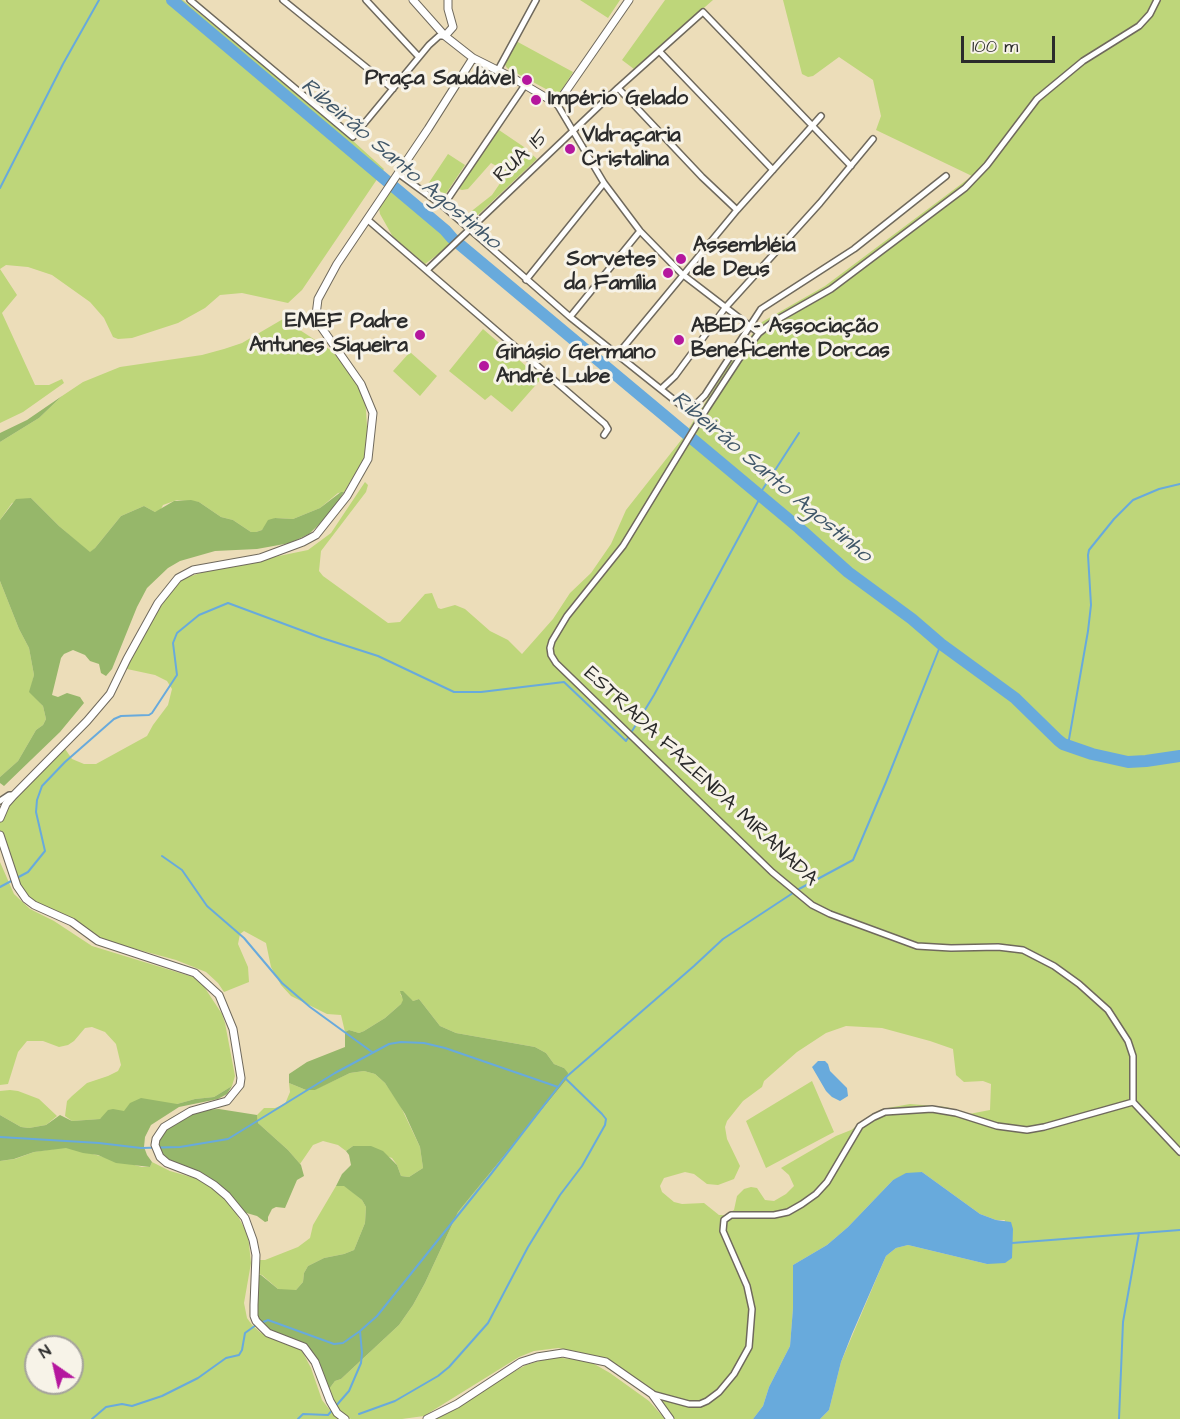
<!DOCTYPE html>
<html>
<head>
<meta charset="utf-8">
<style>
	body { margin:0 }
	#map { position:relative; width:1180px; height:1419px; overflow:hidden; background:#ecddb9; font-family:"Architects Daughter",sans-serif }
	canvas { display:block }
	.north { position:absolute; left:24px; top:1335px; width:60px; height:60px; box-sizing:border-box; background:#f7f3e8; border:2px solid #a5a39c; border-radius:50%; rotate:326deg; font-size:16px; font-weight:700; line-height:24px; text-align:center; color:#2b2b2b }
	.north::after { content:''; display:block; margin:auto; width:21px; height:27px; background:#b5179e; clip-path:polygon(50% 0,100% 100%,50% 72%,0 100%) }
	.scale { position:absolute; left:961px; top:36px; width:94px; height:27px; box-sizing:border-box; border:3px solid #2b2b2b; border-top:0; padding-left:8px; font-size:18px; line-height:21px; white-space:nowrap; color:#2b2b2b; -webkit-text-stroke:4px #f7f3e8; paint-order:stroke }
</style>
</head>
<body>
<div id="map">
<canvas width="1180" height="1419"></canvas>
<div class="north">N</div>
<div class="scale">100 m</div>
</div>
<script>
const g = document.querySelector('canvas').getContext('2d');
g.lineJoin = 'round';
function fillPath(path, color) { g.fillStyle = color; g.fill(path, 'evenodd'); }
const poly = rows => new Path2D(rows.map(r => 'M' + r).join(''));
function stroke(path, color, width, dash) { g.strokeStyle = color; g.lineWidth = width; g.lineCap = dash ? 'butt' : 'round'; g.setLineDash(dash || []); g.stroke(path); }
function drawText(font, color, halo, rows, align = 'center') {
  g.font = font + ' "Architects Daughter",sans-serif'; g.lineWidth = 6; g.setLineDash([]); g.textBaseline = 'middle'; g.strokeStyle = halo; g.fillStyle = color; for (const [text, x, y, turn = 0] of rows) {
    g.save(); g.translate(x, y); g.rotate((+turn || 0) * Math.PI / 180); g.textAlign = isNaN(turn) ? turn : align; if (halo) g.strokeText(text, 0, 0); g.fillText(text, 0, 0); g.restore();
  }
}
fillPath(poly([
	[0,0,183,0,310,102,384,169,302,290,288,303,242,293,220,295,205,308,178,323,132,338,118,339,113,337,104,318,90,302,52,275,28,267,6,265,0,269],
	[580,0,620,0,608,18],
	[665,0,713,0,634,69,622,60],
	[783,0,1180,0,1180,1419,820,1419,829,1410,841,1362,886,1256,896,1248,908,1245,987,1264,1005,1220,996,1220,980,1214,922,1172,893,1180,848,1227,827,1245,793,1265,793,1308,790,1346,769,1387,763,1406,753,1419,672,1419,661,1403,608,1365,580,1352,558,1348,534,1351,519,1357,424,1416,402,1419,351,1419,342,1415,326,1393,335,1381,341,1379,399,1325,413,1305,425,1283,458,1212,567,1079,564,1068,554,1064,546,1053,535,1047,456,1033,440,1026,419,999,413,1001,400,994,404,1000,401,1004,385,1018,364,1031,359,1033,349,1030,345,1032,341,1015,327,1014,291,996,281,985,271,967,266,943,244,931,240,934,238,944,248,967,249,982,224,992,218,983,206,972,176,960,99,939,30,902,22,894,0,833,0,810,19,785,61,743,72,759,84,764,96,764,147,736,153,725,168,705,172,689,167,681,155,675,127,669,130,654,165,600,180,580,206,571,308,550,331,533,365,482,368,485,366,492,321,551,319,571,323,576,388,623,400,622,425,594,432,593,438,608,441,609,455,605,465,609,490,631,508,640,522,654,553,619,570,593,591,573,611,544,626,510,682,439,734,357,762,322,825,286,972,176,876,130,881,116,873,80,839,57,813,76,808,77,802,74],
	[846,1026,882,1028,930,1041,953,1049,956,1075,964,1082,983,1081,991,1084,990,1110,969,1114,946,1107,910,1104,882,1109,851,1130,836,1136,781,1168,789,1175,794,1186,786,1194,774,1201,765,1200,757,1188,751,1187,744,1189,737,1196,734,1210,725,1215,719,1215,704,1203,682,1204,674,1202,662,1192,660,1186,664,1178,685,1172,694,1174,707,1184,718,1185,734,1179,740,1166,727,1139,725,1127,727,1121,743,1101,762,1087,764,1081,797,1052,826,1033],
	[516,41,573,72,560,93,557,95,507,68,504,63],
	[496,128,524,147,537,159,479,214,469,220,464,217,492,195,505,176,502,169,491,163,468,189,462,190,456,188],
	[448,154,465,165,445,195,428,184],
	[393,186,454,240,449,246,425,264,393,237,380,214,379,208],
	[0,269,17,295,2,313,35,385,49,385,62,379,64,383,23,412,0,423],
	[283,319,332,351,358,382,365,394,368,443,366,455,344,492,338,493,320,508,293,519,275,518,262,530,256,532,251,532,233,520,221,517,199,502,177,500,163,505,160,511,155,512,144,506,121,516,95,548,90,553,59,526,31,498,12,503,0,520,0,442,39,418,62,396,83,382,120,367,202,355,224,349,242,343],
	[483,329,541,379,512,412,491,395,485,400,449,371],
	[410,352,437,376,420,396,393,371],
	[0,581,19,629,29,648,34,675,30,692,43,706,46,719,43,725,36,730,18,761,0,777],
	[0,862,14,894,30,909,54,921,92,946,193,977,203,985,222,1014,225,1023,235,1076,232,1086,214,1097,195,1099,177,1104,120,1112,117,1110,100,1119,72,1121,65,1116,67,1101,72,1096,87,1083,108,1076,118,1071,121,1065,116,1044,105,1032,92,1027,85,1028,74,1041,68,1045,59,1047,43,1041,27,1041,18,1052,8,1084,0,1085],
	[364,1071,375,1074,385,1083,400,1105,420,1147,423,1168,409,1177,401,1176,397,1165,392,1158,353,1146,346,1151,338,1145,323,1141,313,1145,300,1164,288,1150,258,1123,257,1115,264,1108,275,1108,285,1104,290,1092,289,1083,306,1090,314,1090,350,1073],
	[812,1081,834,1132,766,1168,746,1121],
	[10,1090,18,1091,39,1099,57,1116,46,1125,29,1128,21,1127,0,1115,0,1091],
	[66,1147,142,1167,150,1167,152,1162,170,1171,198,1179,215,1189,234,1209,248,1235,251,1263,244,1303,247,1318,252,1325,261,1333,298,1346,302,1351,311,1368,322,1400,333,1414,340,1419,0,1419,0,1161,15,1159,34,1152],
	[36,1347,72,1347,72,1383,36,1383],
	[344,1185,362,1200,366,1207,365,1223,354,1250,344,1254,324,1258,308,1266,304,1273,303,1282,296,1290,285,1291,278,1289,262,1275,257,1274,258,1260,265,1260,298,1247,310,1238,313,1225,336,1186],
	[553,1357,589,1361,610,1373,649,1401,665,1419,428,1419,526,1365]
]), '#bed67a');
fillPath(poly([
	[62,396,39,418,0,442,0,433,27,420],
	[341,492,344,492,331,513,309,534,290,543,257,549,215,551,180,561,168,568,147,588,137,607,112,669,106,676,101,673,99,664,90,661,85,655,73,650,64,654,61,658,52,695,58,697,67,693,80,697,84,703,60,732,4,786,0,783,0,777,18,761,36,730,43,725,46,719,43,706,29,692,34,675,29,648,19,629,0,581,0,520,16,499,31,498,59,526,90,552,95,548,121,516,144,506,155,512,174,501,191,500,199,502,221,517,233,520,251,532,256,532,262,530,268,520,275,518,293,519,320,508],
	[400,991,403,991,413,1001,419,999,440,1026,456,1033,535,1047,546,1053,554,1064,564,1068,568,1073,567,1079,458,1212,425,1283,413,1305,399,1325,341,1379,335,1381,326,1393,314,1362,298,1342,261,1328,252,1318,250,1307,255,1275,261,1275,278,1289,296,1290,303,1282,304,1273,308,1266,324,1258,344,1254,354,1250,365,1223,366,1207,362,1200,344,1186,336,1186,342,1174,351,1165,349,1155,346,1151,353,1146,371,1146,383,1151,397,1165,401,1176,409,1177,423,1168,420,1147,405,1114,385,1083,375,1074,364,1071,350,1073,315,1090,306,1090,289,1083,289,1074,307,1062,345,1047,345,1032,349,1030,359,1033,364,1031,385,1018,401,1004,403,1000],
	[232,1086,227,1094,218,1099,179,1107,151,1125,145,1137,144,1147,147,1155,152,1162,150,1167,116,1163,98,1155,83,1153,66,1148,34,1152,14,1159,0,1161,0,1115,21,1127,29,1128,46,1125,60,1115,72,1121,100,1119,108,1110,113,1109,124,1111,130,1103,141,1098,177,1104,195,1099,214,1097],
	[219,1109,257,1115,258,1123,288,1150,301,1165,304,1176,297,1180,285,1208,276,1207,272,1209,268,1217,268,1221,265,1222,257,1216,243,1212,216,1185,160,1161,153,1151,153,1140,169,1119,184,1111]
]), '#96b76a');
fillPath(poly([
	[818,1061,825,1061,828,1064,830,1071,847,1088,848,1096,840,1101,832,1097,826,1091,812,1067],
	[922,1172,980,1214,996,1220,1011,1222,1013,1229,1012,1258,1005,1263,987,1264,908,1245,896,1248,886,1256,852,1334,841,1362,829,1410,820,1419,753,1419,763,1406,769,1387,790,1346,793,1308,793,1265,827,1245,848,1227,893,1180,906,1173]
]), '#68aadc');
stroke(poly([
	[0,188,63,64,99,0],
	[759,495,799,433],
	[1068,745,1088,631,1091,605,1088,555,1089,550,1114,519,1133,500,1159,489,1180,484],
	[162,856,182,870,207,906,244,938,282,983,310,1007,372,1052],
	[0,887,28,872,45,851,36,812,37,800,42,786,65,762,114,719,121,716,149,715,152,713,177,675,173,643,177,633,199,615,228,603,322,638,378,656,454,692,481,692,564,682,626,741,654,695,761,496],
	[0,1137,99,1143,141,1148,180,1147,228,1139,335,1073,389,1044,401,1042,424,1043,445,1048,558,1087],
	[1012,1243,1180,1230],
	[261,1323,268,1320,334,1344,343,1343,360,1331,377,1316,491,1174,565,1078,694,966,723,939,799,889,853,860,886,782,941,644],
	[359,1414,395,1401,438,1376,449,1367,488,1323,528,1247,560,1195,582,1166,605,1125,606,1119,602,1114,565,1078],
	[92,1419,106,1407,122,1404,132,1406,162,1396,198,1378,226,1358,239,1355,242,1350,245,1333,256,1325],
	[298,1419,303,1414,328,1415,349,1391,361,1363,362,1353,360,1331],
	[1119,1419,1123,1322,1139,1233]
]), '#68aadc', 2);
stroke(poly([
	[172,0,445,230,452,238,799,528,848,572,912,619,941,644,1015,698,1058,740,1063,744,1092,754,1128,762,1146,761,1180,756]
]), '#68aadc', 12);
const street = poly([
	[190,0,353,137,429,45,439,36,445,36],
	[283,0,393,89],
	[366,0,419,57],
	[660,52,773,170],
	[498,70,536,0],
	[618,88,702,177,737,210],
	[557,104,604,183,640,231,682,274,759,333],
	[399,174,443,206,570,317,683,407,690,407,696,404,705,395,761,309,854,249,946,176],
	[443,206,525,85],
	[368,220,605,424,608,429,604,435],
	[427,270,618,88,703,12,851,166],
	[526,280,604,183],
	[570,317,640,231],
	[617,355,737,210,821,116],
	[661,389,675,376,725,308,820,203,873,139],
	[0,801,9,795,14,795],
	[1133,1102,1133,1056,1128,1041,1108,1010,1079,984,1054,966,1023,950,998,947,951,948,917,946,830,914,812,905,772,872,556,663,551,655,550,648,552,641,567,616,623,546,707,408,739,359,759,333,773,322,831,289,965,188,987,165,1037,99,1083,61,1139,26,1150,14,1157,0],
	[1133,1102,1180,1152],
	[652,1394,689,1404,700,1404,707,1401,719,1392,734,1374,749,1347,752,1309,747,1286,723,1231,724,1220,731,1215,774,1215,788,1212,802,1204,816,1194,827,1182,860,1126,874,1117,885,1112,932,1109,956,1113,997,1126,1027,1130,1044,1127,1133,1102]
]);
const secondary = poly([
	[413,0,445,36,473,58,513,78,557,104,629,0],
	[445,36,453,27,448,9,448,0],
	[0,818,6,804,14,795,87,721,110,694,127,659,158,603,178,578,193,570,260,558,303,542,316,535,347,496,368,459,373,413,361,384,319,324,316,315,318,299,337,264,428,129,473,58],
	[0,835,17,886,26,899,34,905,72,922,98,941,195,973,219,995,233,1029,241,1078,240,1085,227,1101,191,1111,164,1127,156,1139,155,1145,160,1157,167,1163,198,1175,214,1185,227,1196,245,1218,253,1240,256,1255,254,1305,254,1316,256,1321,268,1333,304,1347,315,1362,330,1401,337,1413,345,1419],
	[427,1419,457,1404,521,1362,537,1357,563,1353,606,1362,652,1394,670,1419]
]);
stroke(street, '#6f695d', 8);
stroke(secondary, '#6f695d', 9);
stroke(street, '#fff', 5);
stroke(secondary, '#fff', 7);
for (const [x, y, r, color] of [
	[527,80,6,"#b5179e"],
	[536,100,6,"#b5179e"],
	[570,149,6,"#b5179e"],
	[681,259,6,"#b5179e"],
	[668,273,6,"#b5179e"],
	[420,335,6,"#b5179e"],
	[679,340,6,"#b5179e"],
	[484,366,6,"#b5179e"]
]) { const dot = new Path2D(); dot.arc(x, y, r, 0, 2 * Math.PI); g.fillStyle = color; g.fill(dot); stroke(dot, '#f7f3e8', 2); }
drawText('bold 21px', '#2b2b2b', '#f7f3e8', [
	["Praça Saudável",515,80,"right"],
	["Império Gelado",548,100],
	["VIdraçaria",582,137],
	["Cristalina",582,161],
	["Assembléia",693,247],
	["de Deus",693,271],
	["Sorvetes",656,261,"right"],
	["da Família",656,285,"right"],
	["EMEF Padre",408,323,"right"],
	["Antunes Siqueira",408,347,"right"],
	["ABED - Associação",691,328],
	["Beneficente Dorcas",691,352],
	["Ginásio Germano",496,354],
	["André Lube",496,378]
], 'left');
drawText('21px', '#2b2b2b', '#f7f3e8', [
	["RUA 15",522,157,-43],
	["ESTRADA FAZENDA MIRANADA",700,777,43]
]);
drawText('italic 22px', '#405769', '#f7f3e8', [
	["Ribeirão Santo Agostinho",400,165,40],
	["Ribeirão Santo Agostinho",771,478,40]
]);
</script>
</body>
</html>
